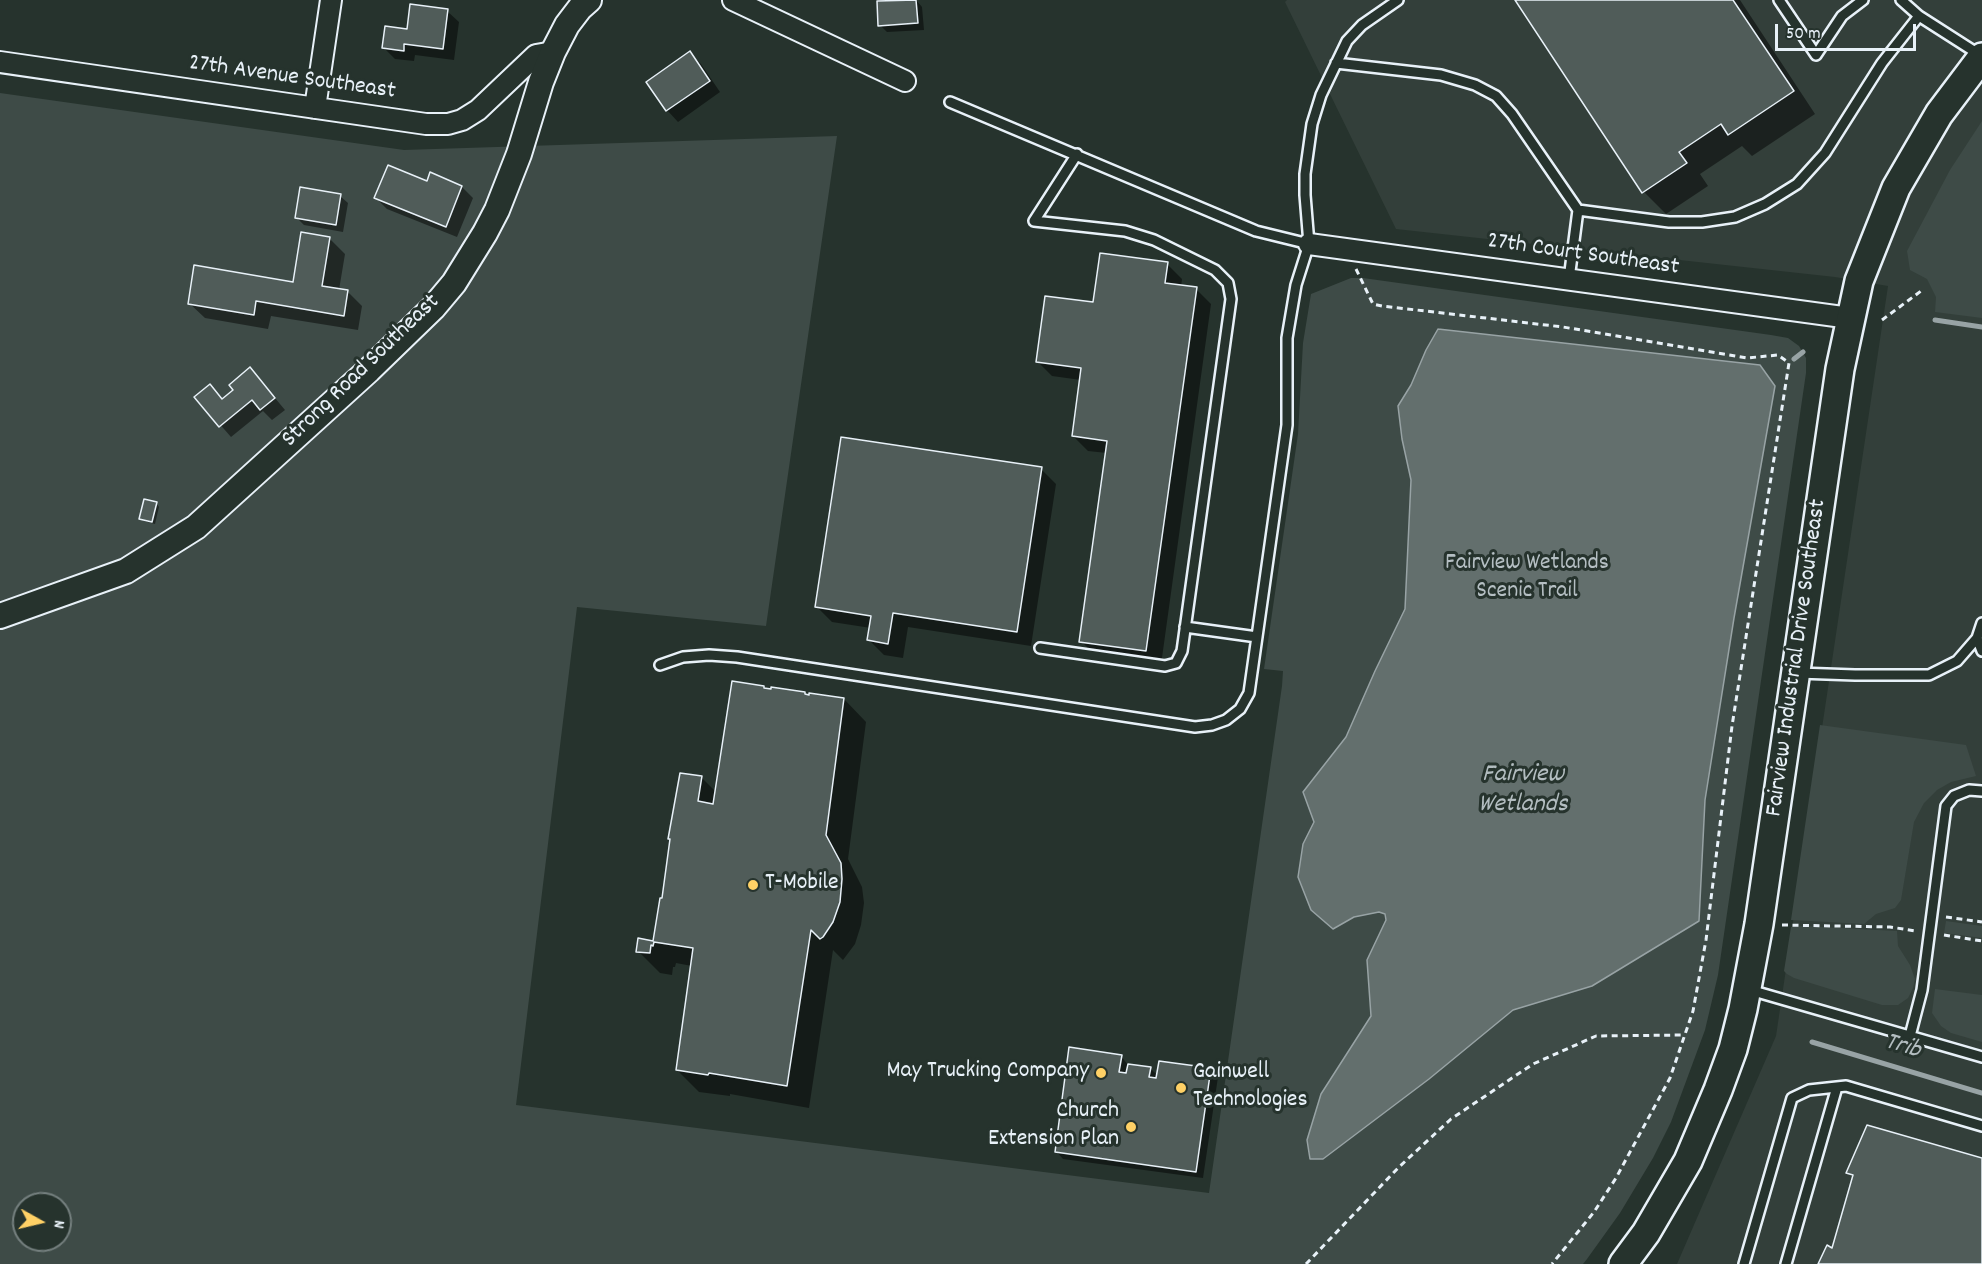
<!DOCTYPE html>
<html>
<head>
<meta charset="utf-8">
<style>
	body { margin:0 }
	#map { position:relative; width:1982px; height:1264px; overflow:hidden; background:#26332d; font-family:Dekko,sans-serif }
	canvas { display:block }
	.north { position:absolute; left:12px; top:1192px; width:60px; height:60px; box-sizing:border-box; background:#26332d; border:2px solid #747f7e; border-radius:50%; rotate:98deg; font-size:16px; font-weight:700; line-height:24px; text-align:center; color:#e8f1f8 }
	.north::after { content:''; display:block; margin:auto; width:21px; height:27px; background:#ffd166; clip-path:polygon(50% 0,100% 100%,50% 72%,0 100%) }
	.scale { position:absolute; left:1775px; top:24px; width:141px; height:27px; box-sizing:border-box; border:3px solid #e8f1f8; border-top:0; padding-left:8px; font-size:18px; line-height:21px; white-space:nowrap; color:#e8f1f8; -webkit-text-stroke:4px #26332d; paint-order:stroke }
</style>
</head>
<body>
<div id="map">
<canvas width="1982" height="1264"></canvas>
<div class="north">N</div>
<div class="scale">50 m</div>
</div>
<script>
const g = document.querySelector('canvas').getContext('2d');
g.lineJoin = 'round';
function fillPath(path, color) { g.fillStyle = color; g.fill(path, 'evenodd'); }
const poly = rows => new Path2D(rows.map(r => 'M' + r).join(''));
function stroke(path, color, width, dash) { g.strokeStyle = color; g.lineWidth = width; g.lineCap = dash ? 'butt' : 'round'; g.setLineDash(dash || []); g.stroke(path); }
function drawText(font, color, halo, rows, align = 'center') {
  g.font = font + ' Dekko,sans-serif'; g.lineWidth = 6; g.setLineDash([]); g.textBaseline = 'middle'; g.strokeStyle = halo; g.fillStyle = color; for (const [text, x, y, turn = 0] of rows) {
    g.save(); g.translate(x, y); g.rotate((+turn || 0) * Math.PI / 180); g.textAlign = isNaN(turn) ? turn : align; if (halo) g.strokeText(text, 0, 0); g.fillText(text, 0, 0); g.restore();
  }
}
fillPath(poly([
	[1287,0,1982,0,1982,1264,1677,1264,1776,1036,1888,286,1835,277,1396,229,1285,2]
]), '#333f3a');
fillPath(poly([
	[0,93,404,150,837,136,766,626,577,607,516,1105,1209,1193,1282,686,1283,671,1264,669,1298,434,1303,343,1311,294,1351,278,1363,278,1771,335,1788,338,1799,346,1806,358,1806,373,1718,975,1705,1030,1671,1122,1653,1158,1620,1213,1587,1259,1583,1264,0,1264],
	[24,1204,60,1204,60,1240,24,1240],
	[1982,121,1982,318,1935,312,1936,297,1927,279,1910,270,1907,251,1950,170],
	[1820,725,1966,745,1976,776,1951,782,1937,790,1924,803,1914,822,1901,900,1895,908,1876,914,1864,924,1791,920],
	[1946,921,1982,926,1982,938,1944,933],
	[1803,926,1897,931,1898,946,1910,965,1915,979,1913,988,1908,998,1898,1005,1882,1005,1794,978,1787,974,1784,971,1791,927],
	[1935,989,1982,995,1982,1042,1951,1033,1941,1026,1932,1013]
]), '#3e4b47');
const water = poly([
	[1438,329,1760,365,1775,386,1734,618,1705,800,1699,921,1592,986,1513,1010,1429,1079,1323,1159,1310,1159,1307,1140,1321,1094,1371,1016,1367,960,1386,920,1385,914,1379,912,1354,917,1333,929,1311,910,1298,877,1303,844,1314,822,1303,792,1346,737,1375,671,1405,609,1411,480,1402,439,1398,406,1411,385,1426,350,1438,329]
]);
fillPath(water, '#636f6d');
stroke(water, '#98a3a5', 1.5);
fillPath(poly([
	[916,0,922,7,924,30,887,32,880,25,878,2],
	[1517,0,1740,0,1815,114,1752,156,1742,146,1700,174,1708,186,1666,214,1644,192],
	[447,11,459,22,454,60,415,55,414,61,395,59,384,48,408,30],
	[690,53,701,64,720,92,678,122,667,110,648,82],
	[428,183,462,187,473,198,457,237,387,209,376,198],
	[340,196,348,203,343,232,304,225,297,218],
	[330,239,345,254,339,290,347,291,362,306,358,330,271,316,268,329,205,318,189,303,294,284],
	[1167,264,1182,279,1181,287,1196,289,1211,304,1161,665,1096,656,1081,641,1107,453,1088,451,1073,436,1081,380,1052,376,1037,361,1094,304],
	[260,380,285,410,272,420,263,411,231,437,196,397,210,386,223,400],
	[1041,469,1056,484,1031,646,908,627,903,658,884,655,869,640,871,628,832,622,817,607],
	[156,503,159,507,155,524,144,521,140,518],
	[766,690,844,699,866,722,848,859,862,887,864,903,861,925,855,944,843,960,833,950,809,1108,730,1094,730,1096,699,1092,677,1070,692,966,676,963,675,967,673,967,672,975,660,973,638,951,640,940,654,943,661,900,663,900,701,777,717,793],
	[1121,1056,1128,1065,1150,1068,1158,1076,1210,1069,1218,1077,1203,1178,1063,1159,1056,1151]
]), '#0007');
stroke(poly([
	[1935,320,1982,327],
	[1794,359,1803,352],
	[1812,1042,1982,1093]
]), '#98a3a5', 5);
const building = poly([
	[916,0,918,23,878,26,877,1,916,0],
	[1515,0,1733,0,1794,91,1728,135,1721,124,1679,152,1687,163,1642,193,1515,0],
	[410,4,448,9,443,49,404,44,404,51,382,48,385,26,407,29,410,4],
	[690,51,710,81,666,111,646,82,690,51],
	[388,165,427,181,430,172,462,186,446,227,374,198,388,165],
	[300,187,341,194,336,225,295,218,300,187],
	[301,232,330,237,322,286,348,290,344,316,256,301,254,315,188,304,194,265,293,282,301,232],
	[1100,253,1168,262,1165,283,1197,287,1146,651,1079,642,1107,441,1072,436,1081,368,1036,362,1045,296,1093,302,1100,253],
	[250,367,275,398,260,410,252,400,219,427,194,397,210,384,222,399,233,390,229,385,250,367],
	[841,437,1042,467,1017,632,893,613,888,644,867,640,871,616,815,607,841,437],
	[144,499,157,502,152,522,139,519,144,499],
	[732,681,764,686,764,688,771,689,771,687,805,692,805,694,809,695,809,693,844,698,826,835,841,863,842,879,840,902,833,922,823,937,820,939,811,930,787,1086,709,1073,708,1075,676,1070,693,948,654,942,653,946,651,945,650,953,636,952,638,938,653,941,660,898,662,898,670,839,668,839,680,773,702,776,698,801,713,804,732,681],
	[1069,1047,1122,1055,1119,1072,1126,1073,1128,1064,1151,1067,1149,1077,1156,1078,1159,1061,1211,1068,1196,1172,1055,1152,1069,1047],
	[1867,1125,1982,1158,1982,1264,1818,1264,1827,1245,1832,1248,1853,1175,1846,1173,1867,1125]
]);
fillPath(building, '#505c59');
stroke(building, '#e8f1f8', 1.5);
const service = poly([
	[1779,0,1816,55,1842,16,1863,0],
	[1901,0,1919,16,1980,55],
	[1336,63,1441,75,1475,85,1496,96,1512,114,1578,210,1569,279],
	[950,102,1256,231,1309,244],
	[1578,210,1669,222,1702,222,1735,217,1765,204,1797,184,1825,153,1882,63,1919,16],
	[1185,627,1257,637],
	[1977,638,1982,651],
	[1040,648,1165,666,1176,663,1182,651,1231,299,1228,283,1215,270,1154,240,1125,231,1034,221,1077,154],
	[660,665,683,657,709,655,737,657,1195,727,1212,725,1226,720,1240,709,1249,693,1287,425,1287,338,1296,285,1309,244,1305,195,1305,174,1312,124,1321,95,1347,41,1362,25,1398,0],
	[1798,673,1855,675,1929,675,1957,661,1977,638,1982,623],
	[1750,990,1982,1057],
	[1910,1036,1922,990,1946,806,1954,796,1969,790,1982,791],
	[1744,1264,1792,1098,1809,1090,1846,1086,1982,1126],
	[1786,1264,1837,1087]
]);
const minor = poly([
	[733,0,905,81],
	[0,62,426,124,448,124,462,120,478,110,536,55,553,52],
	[315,108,331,0],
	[1309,244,1850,318]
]);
const tertiary = poly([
	[0,616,126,571,196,527,369,370,433,308,454,283,485,233,497,210,519,154,541,82,553,52,567,25,580,8,589,0]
]);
const secondary = poly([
	[1623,1264,1646,1233,1688,1161,1718,1090,1733,1049,1743,1009,1759,924,1840,369,1859,281,1896,188,1914,157,1939,114,1982,57]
]);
stroke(service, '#e8f1f8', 14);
stroke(minor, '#e8f1f8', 24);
stroke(tertiary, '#e8f1f8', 28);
stroke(secondary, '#e8f1f8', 32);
stroke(poly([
	[1356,269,1373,304,1382,306,1563,327,1747,358,1778,355,1789,363,1732,726,1706,940,1693,1011,1670,1078,1616,1178,1594,1212,1552,1264],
	[1882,320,1921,291],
	[1946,917,1982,922],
	[1782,925,1890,927,1916,931],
	[1944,935,1982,941],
	[1306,1264,1399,1167,1451,1119,1533,1064,1596,1036,1685,1035]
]), '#e8f1f8', 3, [6, 4.5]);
stroke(service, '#26332d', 9);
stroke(minor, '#26332d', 20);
stroke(tertiary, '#26332d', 24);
stroke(secondary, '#26332d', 27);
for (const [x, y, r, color] of [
	[753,885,6,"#ffd166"],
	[1101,1073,6,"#ffd166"],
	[1181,1088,6,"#ffd166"],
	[1131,1127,6,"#ffd166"]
]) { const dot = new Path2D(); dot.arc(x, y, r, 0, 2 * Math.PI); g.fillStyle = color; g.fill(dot); stroke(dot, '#26332d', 2); }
drawText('24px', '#e8f1f8', '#26332d', [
	["27th Avenue Southeast",292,79,8],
	["27th Court Southeast",1583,256,8],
	["Strong Road Southeast",362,372,-44],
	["Fairview Industrial Drive Southeast",1798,658,-82]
]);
drawText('24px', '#b5bfc3', '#26332d', [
	["Fairview Wetlands",1527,565],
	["Scenic Trail",1527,593]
]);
drawText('24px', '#e8f1f8', '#26332d', [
	["T-Mobile",765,885],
	["May Trucking Company",1089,1073,"right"],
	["Gainwell",1193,1074],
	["Technologies",1193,1102],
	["Church",1119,1113,"right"],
	["Extension Plan",1119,1141,"right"]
], 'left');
drawText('italic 26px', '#b3bdc0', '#26332d', [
	["Fairview",1523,776],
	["Wetlands",1523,806],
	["Trib",1902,1048,17]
]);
</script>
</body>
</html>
